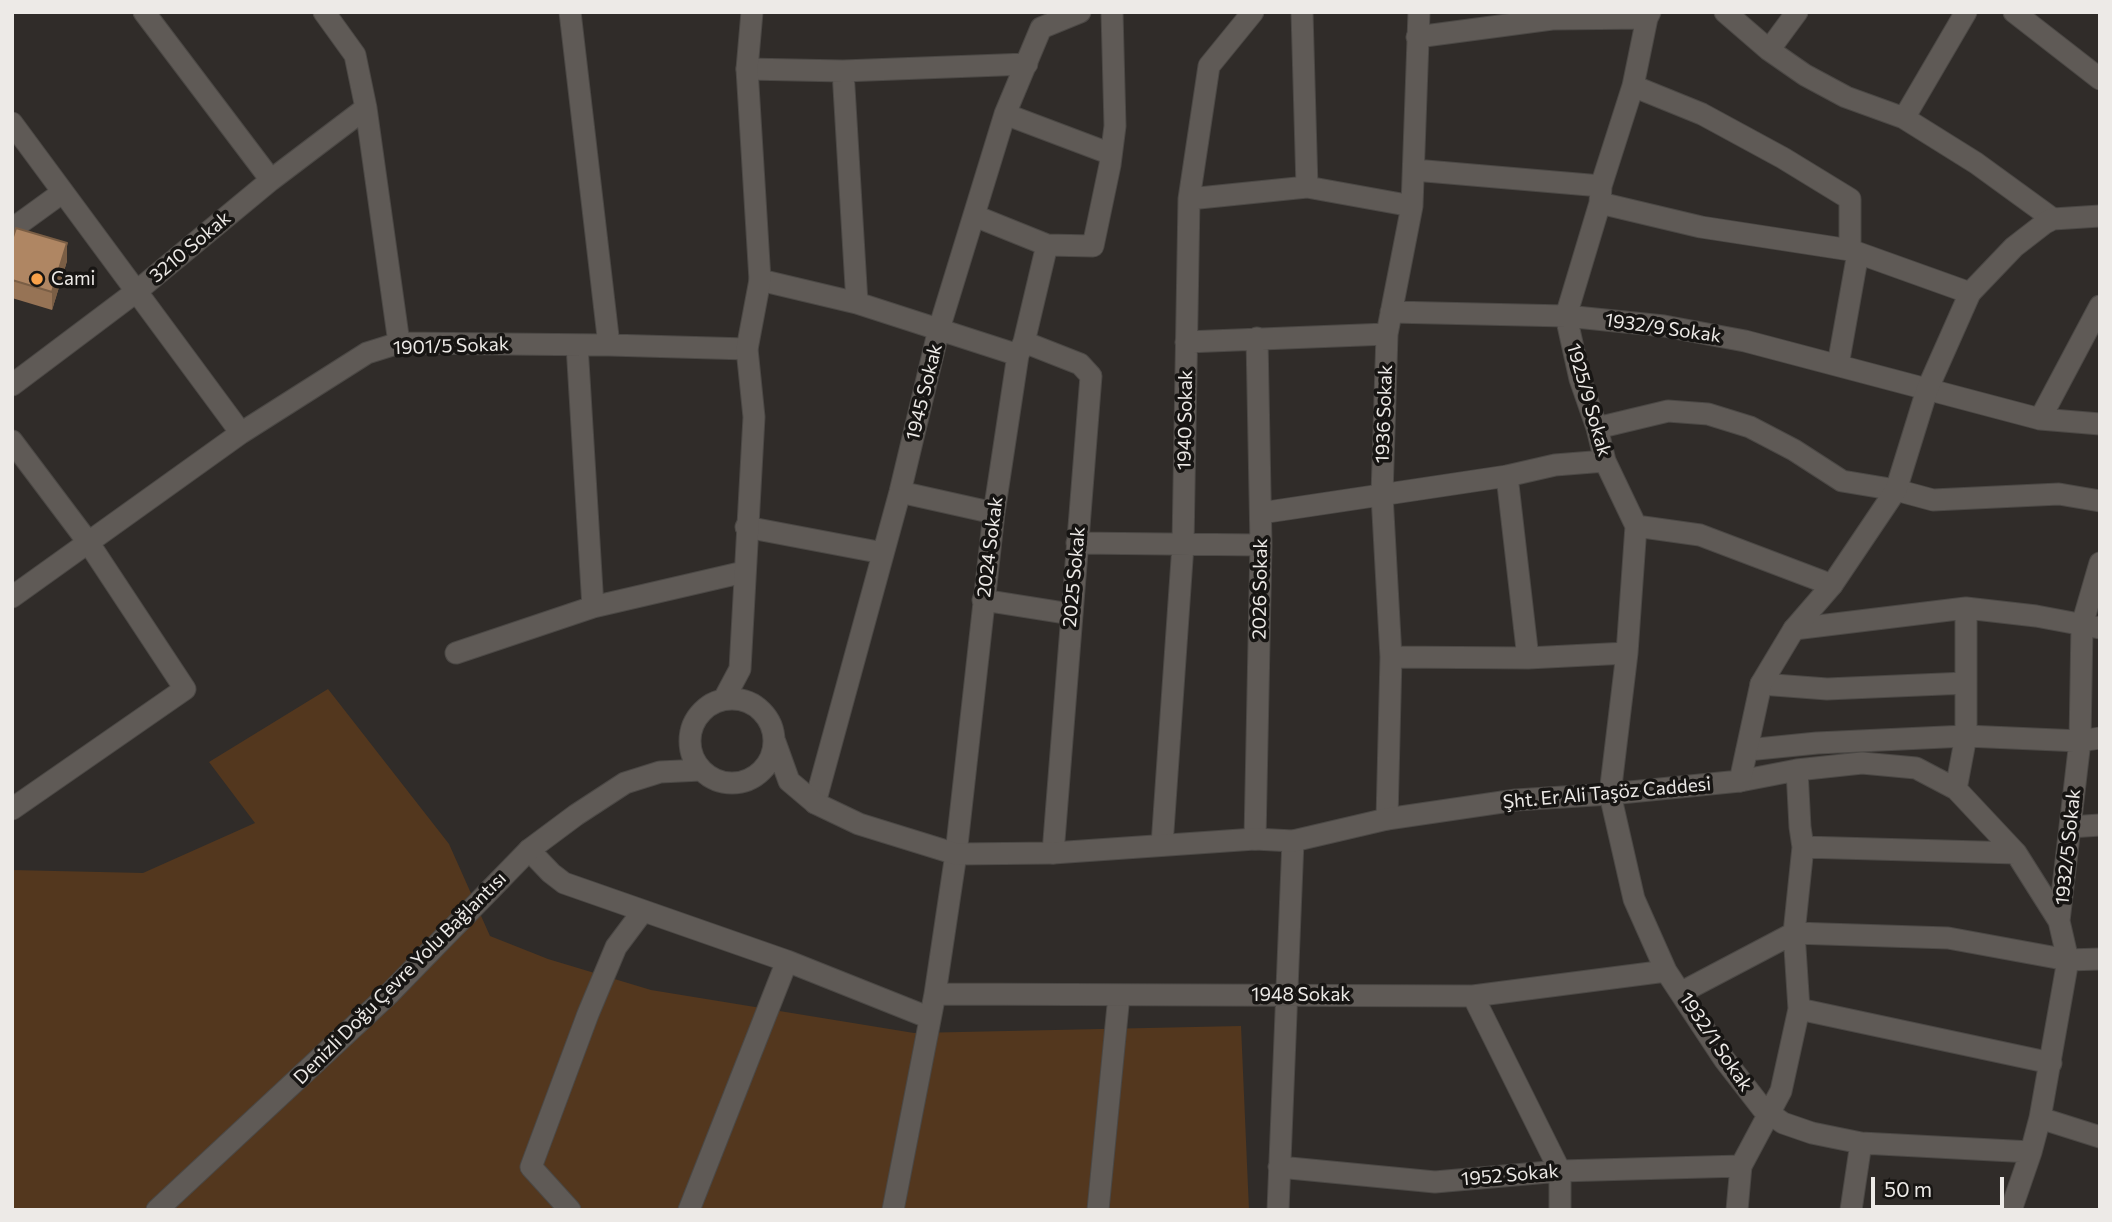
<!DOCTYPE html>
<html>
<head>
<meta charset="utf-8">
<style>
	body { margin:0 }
	#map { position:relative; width:2112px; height:1222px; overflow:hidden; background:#302c29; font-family:Commissioner,sans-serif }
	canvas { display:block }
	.frame { position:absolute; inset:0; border:14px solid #edeae7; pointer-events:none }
	.scale { position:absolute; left:1871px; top:1177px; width:133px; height:32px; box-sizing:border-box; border:4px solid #edeae7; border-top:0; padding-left:9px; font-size:21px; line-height:24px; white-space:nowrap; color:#edeae7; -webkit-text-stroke:5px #171513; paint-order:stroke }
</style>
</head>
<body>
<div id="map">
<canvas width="2112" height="1222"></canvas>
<div class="frame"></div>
<div class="scale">50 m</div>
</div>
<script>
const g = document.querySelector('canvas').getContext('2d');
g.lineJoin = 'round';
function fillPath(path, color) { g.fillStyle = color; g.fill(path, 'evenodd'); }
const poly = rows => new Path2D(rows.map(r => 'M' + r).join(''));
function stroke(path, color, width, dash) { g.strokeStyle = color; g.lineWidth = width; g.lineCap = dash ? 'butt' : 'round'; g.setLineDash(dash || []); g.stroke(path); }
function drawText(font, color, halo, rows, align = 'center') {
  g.font = font + ' Commissioner,sans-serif'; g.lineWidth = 7; g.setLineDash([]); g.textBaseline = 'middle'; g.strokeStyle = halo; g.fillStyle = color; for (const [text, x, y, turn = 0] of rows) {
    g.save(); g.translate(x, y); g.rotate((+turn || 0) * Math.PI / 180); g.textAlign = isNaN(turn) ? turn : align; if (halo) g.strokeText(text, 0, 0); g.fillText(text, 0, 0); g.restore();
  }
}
fillPath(poly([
	[328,689,449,844,490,936,548,959,651,990,914,1033,1241,1026,1249,1210,12,1210,12,870,143,873,255,823,209,762]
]), '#53371e');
const street = poly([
	[144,12,271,180],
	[324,12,355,55,366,108,399,343],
	[570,12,609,345],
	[1302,12,1307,187],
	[1650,12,1647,18,1633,86,1601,186,1600,203,1566,316,1580,379,1597,428,1605,461,1636,526,1627,653,1610,794,1634,899,1666,971,1724,1059,1762,1108,1783,1123,1812,1133,1861,1143,2031,1152],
	[1725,12,1769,50,1805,75,1846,97,1904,118,1976,163,2053,219],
	[2014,12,2100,79],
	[1417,37,1552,19,1647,18],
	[1769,50,1797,12],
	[747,69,843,71,1027,64],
	[843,71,857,303],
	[1633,86,1702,114,1783,158,1850,199,1850,250],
	[1005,114,1111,154],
	[1904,118,1966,12],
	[12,123,241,433],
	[1414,170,1601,186],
	[1189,199,1307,187,1412,206],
	[1600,203,1701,227,1850,250,1970,293],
	[975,216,1047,245,1093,246,1110,165,1115,126,1112,12],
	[12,229,63,192],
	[760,280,857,303,1018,355],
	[1391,312,1566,316,1664,326,1745,341,2040,419,2100,424],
	[1024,342,1080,364,1091,376,1053,853],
	[1186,342,1387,334],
	[577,345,593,607],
	[1838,365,1858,253],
	[12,385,137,291,271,180,366,108],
	[2040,419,2100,306],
	[1597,428,1668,411,1708,414,1750,427,1794,450,1842,481,1896,490,1933,500,2059,494,2100,501],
	[12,441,88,542,185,689,12,809],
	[1507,476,1528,658],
	[900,492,994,513],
	[1261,513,1507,476,1555,465,1605,461],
	[1636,526,1700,535,1832,585],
	[746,527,883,553],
	[1077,543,1261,545],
	[12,597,241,433,367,353,399,343,609,345,747,349],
	[983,600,1071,614],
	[1794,629,1966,608,2036,616,2100,628],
	[456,653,593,607,744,572],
	[1391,657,1528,658,1627,653],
	[1761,684,1827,689,1966,683],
	[1747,750,1817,743,1966,736,2080,741,2100,738],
	[1740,781,1797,770,1862,763,1916,768,1956,789,2016,853,2059,921],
	[1956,789,1966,736,1966,608],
	[815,803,900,492,939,329,1005,114,1041,28,1080,12],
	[1387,819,1391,657,1382,495,1387,334,1412,206,1419,12],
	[2070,827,2100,825],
	[1255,839,1261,545,1257,338],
	[1162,845,1183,545,1189,199,1209,66,1253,12],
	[1803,847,2016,853],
	[529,850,551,873,564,883,787,961,930,1018],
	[1682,992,1794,933,1948,938,2068,960,2100,959],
	[935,994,1473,996,1666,971],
	[1473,996,1560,1171,1560,1210],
	[1799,1009,2051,1063],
	[2040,1118,2100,1137],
	[1279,1167,1435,1182,1560,1171,1741,1166],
	[570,1210,531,1167,588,1014,616,947,643,911],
	[689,1210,787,961],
	[893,1210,935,994,956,854,994,513,1018,355,1024,342,1047,245],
	[1098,1210,1119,995],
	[1278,1210,1293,841],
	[1737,1210,1741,1166,1781,1091,1799,1009,1794,933,1803,847,1800,827,1797,770],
	[1851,1210,1861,1143],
	[2011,1210,2031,1152,2040,1118,2068,960,2059,921,2080,741,2082,625,2100,563]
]);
const secondary = poly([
	[724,699,740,669,754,417,747,349,760,280,747,69,752,12],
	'690 741a42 42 0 1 1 84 0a42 42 0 1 1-84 0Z',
	[775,742,789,781,815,803,859,824,956,854,1053,853,1255,839,1293,841,1387,819,1516,800,1610,794,1740,781,1761,684,1794,629,1832,585,1896,490,1927,390,1970,293,2014,247,2045,223,2053,219,2100,216],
	[157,1210,390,993,529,850,576,815,625,783,660,772,701,770]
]);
stroke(street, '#4b4845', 23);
stroke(secondary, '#4b4845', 23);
stroke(street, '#5f5a56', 21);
stroke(secondary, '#5f5a56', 21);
fillPath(poly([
	[12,240,67,261,52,310,12,298]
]), '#967355');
fillPath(poly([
	[67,243,67,261,52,310,52,292]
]), '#7a5e45');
const building = poly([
	[16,228,67,243,52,292,12,280,12,240,16,228]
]);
fillPath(building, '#af8663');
stroke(building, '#7a5e45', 2);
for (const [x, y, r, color] of [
	[37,279,7,"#f8a14a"]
]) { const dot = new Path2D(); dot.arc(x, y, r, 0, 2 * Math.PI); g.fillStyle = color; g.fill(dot); stroke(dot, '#171513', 2.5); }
drawText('19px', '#edeae7', '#171513', [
	["3210 Sokak",190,247,-40],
	["1932/9 Sokak",1663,328,8],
	["1901/5 Sokak",451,346,-2],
	["1945 Sokak",924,392,-76],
	["1925/9 Sokak",1589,400,74],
	["1936 Sokak",1384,414,-88],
	["1940 Sokak",1185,420,-89],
	["2024 Sokak",990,547,-83],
	["2025 Sokak",1074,577,-85],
	["2026 Sokak",1260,589,-89],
	["Şht. Er Ali Taşöz Caddesi",1607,793,-5],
	["1932/5 Sokak",2068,847,-84],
	["Denizli Doğu Çevre Yolu Bağlantısı",400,978,-45],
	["1948 Sokak",1301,995],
	["1932/1 Sokak",1716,1042,56],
	["1952 Sokak",1510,1175,-5]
]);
drawText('19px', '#edeae7', '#171513', [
	["Cami",51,279]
], 'left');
</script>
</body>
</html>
